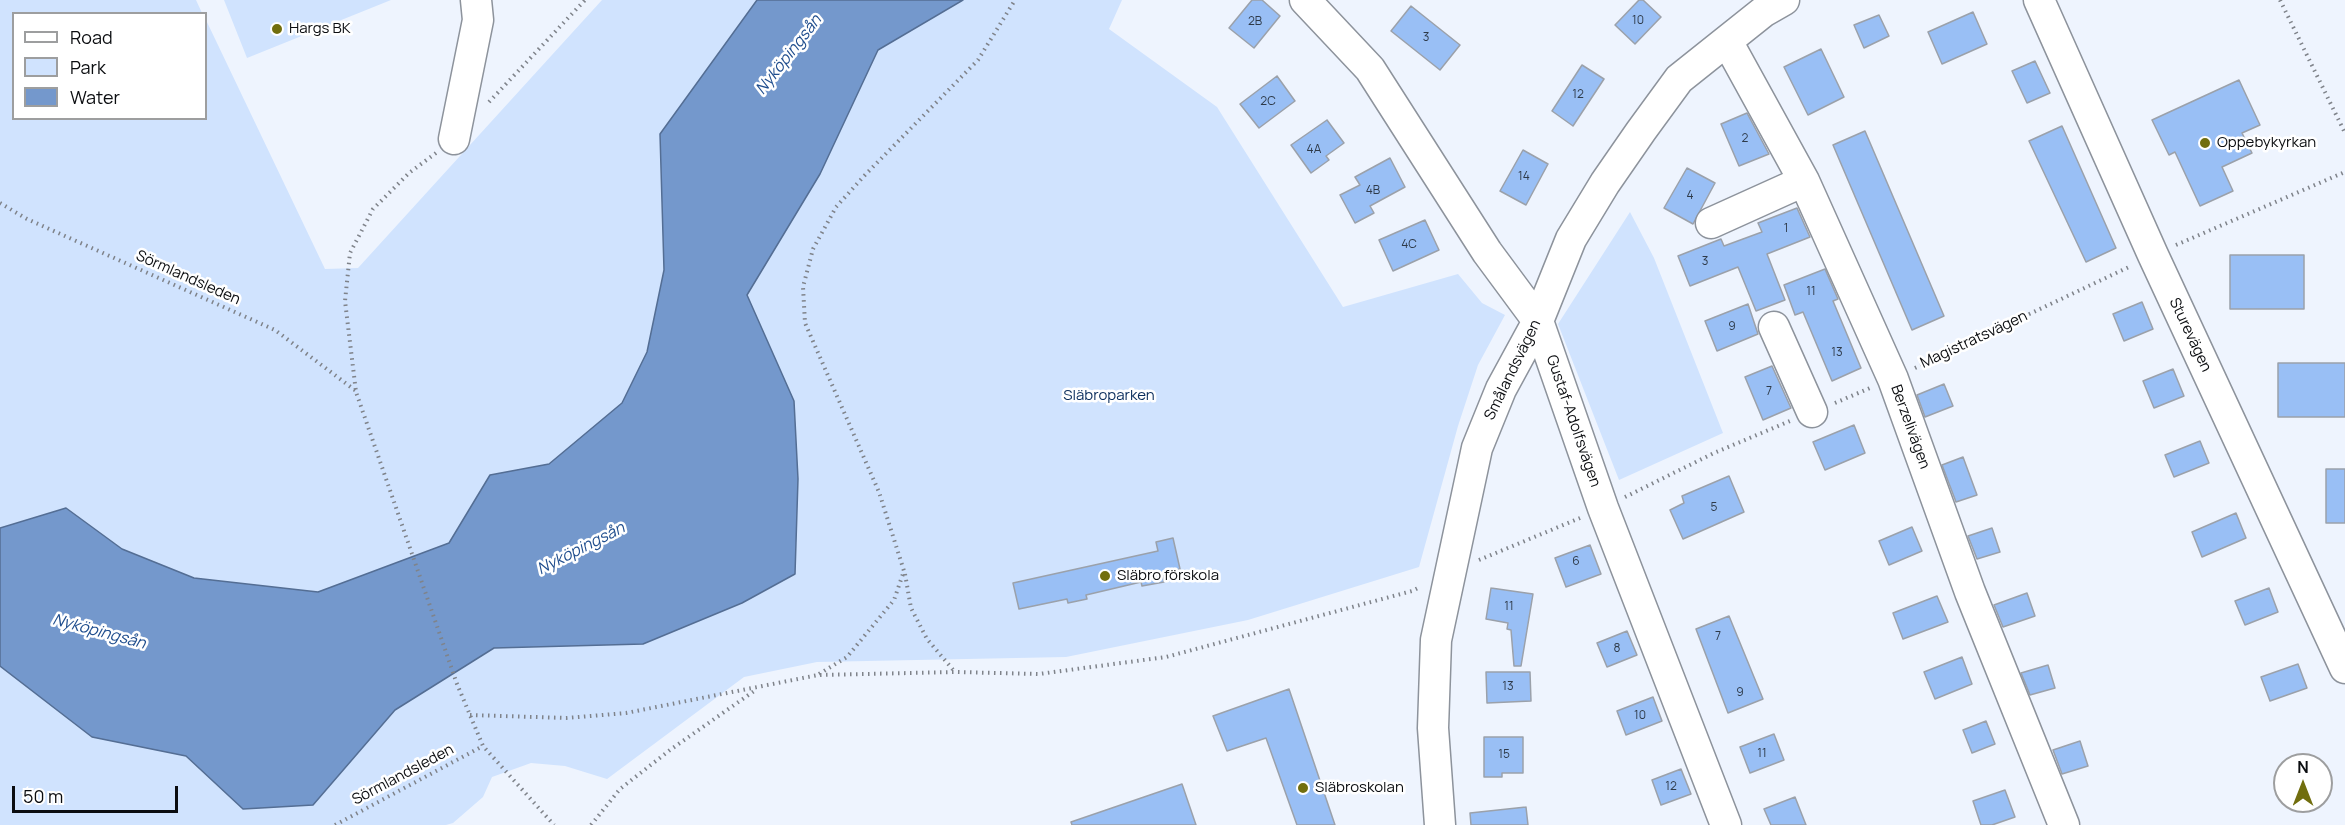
<!DOCTYPE html>
<html>
<head>
<meta charset="utf-8">
<style>
	body { margin:0 }
	#map { position:relative; width:2345px; height:825px; overflow:hidden; background:#eef4fe; font-family:Manrope,sans-serif }
	canvas { display:block }
	.legend { position:absolute; left:12px; top:12px; width:195px; height:108px; box-sizing:border-box; background:#fff; border:2px solid #9d9e9f; margin:0; padding:8px 10px; list-style:none; font-size:18px; color:#0b0d10 }
	.legend li { display:flex; align-items:center; gap:12px; height:30px }
	.legend b { width:30px; border:2px solid #9d9e9f }
	.north { position:absolute; left:2273px; top:753px; width:60px; height:60px; box-sizing:border-box; background:#fff; border:2px solid #9d9e9f; border-radius:50%; rotate:0deg; font-size:16px; font-weight:700; line-height:24px; text-align:center; color:#0b0d10 }
	.north::after { content:''; display:block; margin:auto; width:21px; height:27px; background:#716e0e; clip-path:polygon(50% 0,100% 100%,50% 72%,0 100%) }
	.scale { position:absolute; left:12px; top:786px; width:166px; height:27px; box-sizing:border-box; border:3px solid #0b0d10; border-top:0; padding-left:8px; font-size:18px; line-height:21px; white-space:nowrap; color:#0b0d10; -webkit-text-stroke:4px #fff; paint-order:stroke }
</style>
</head>
<body>
<div id="map">
<canvas width="2345" height="825"></canvas>
<ul class="legend">
<li><b style="height:8px;background:#fff"></b>Road</li>
<li><b style="height:16px;background:#d0e3fe"></b>Park</li>
<li><b style="height:16px;background:#7498cc"></b>Water</li>
</ul>
<div class="north">N</div>
<div class="scale">50 m</div>
</div>
<script>
const g = document.querySelector('canvas').getContext('2d');
g.lineJoin = 'round';
function fillPath(path, color) { g.fillStyle = color; g.fill(path, 'evenodd'); }
const poly = rows => new Path2D(rows.map(r => 'M' + r).join(''));
function stroke(path, color, width, dash) { g.strokeStyle = color; g.lineWidth = width; g.lineCap = dash ? 'butt' : 'round'; g.setLineDash(dash || []); g.stroke(path); }
function drawText(font, color, halo, rows, align = 'center') {
  g.font = font + ' Manrope,sans-serif'; g.lineWidth = 5; g.setLineDash([]); g.textBaseline = 'middle'; g.strokeStyle = halo; g.fillStyle = color; for (const [text, x, y, turn = 0] of rows) {
    g.save(); g.translate(x, y); g.rotate((+turn || 0) * Math.PI / 180); g.textAlign = isNaN(turn) ? turn : align; if (halo) g.strokeText(text, 0, 0); g.fillText(text, 0, 0); g.restore();
  }
}
fillPath(poly([
	[0,0,196,0,202,13,14,14,14,118,206,118,206,20,325,269,358,268,602,0,757,0,660,134,664,270,647,352,622,403,549,464,490,475,449,543,318,592,194,578,122,549,66,508,0,528],
	[224,0,391,0,247,58],
	[937,0,1122,0,1109,29,1217,107,1343,307,1458,274,1482,303,1505,315,1478,365,1458,426,1419,567,1248,620,1066,657,817,662,744,677,607,779,565,766,531,763,492,777,483,797,453,823,446,825,0,825,0,666,92,737,186,756,243,809,313,805,395,710,494,648,643,644,795,574,798,479,794,401,747,295,820,174,878,50],
	[1630,212,1654,258,1723,433,1619,480,1558,324]
]), '#d0e3fe');
const water = poly([
	[757,0,963,0,878,50,820,174,747,295,794,401,798,479,795,574,742,603,643,644,494,648,395,710,313,805,243,809,186,756,92,737,0,666,0,528,66,508,122,549,194,578,318,592,449,543,490,475,549,464,622,403,647,352,664,270,660,134,757,0]
]);
fillPath(water, '#7498cc');
stroke(water, '#546e94', 1.5);
const building = poly([
	[1252,0,1262,0,1280,16,1254,48,1229,28,1252,0],
	[1639,0,1643,0,1661,17,1635,44,1615,25,1639,0],
	[1411,6,1460,45,1440,70,1391,31,1411,6],
	[1973,12,1987,44,1942,64,1928,32,1973,12],
	[1879,15,1889,36,1864,48,1854,25,1879,15],
	[1821,49,1844,97,1808,115,1784,67,1821,49],
	[2035,61,2050,93,2027,103,2012,71,2035,61],
	[1582,65,1604,79,1573,126,1552,111,1582,65],
	[1277,76,1295,101,1259,128,1240,104,1277,76],
	[2239,80,2260,125,2242,133,2252,153,2222,167,2233,191,2200,206,2175,152,2169,155,2152,120,2239,80],
	[1747,113,1769,154,1739,166,1721,124,1747,113],
	[1327,120,1344,143,1326,156,1329,160,1311,173,1291,145,1327,120],
	[2062,126,2116,248,2086,262,2029,141,2062,126],
	[1865,131,1944,316,1912,330,1833,145,1865,131],
	[1523,150,1548,164,1526,205,1500,191,1523,150],
	[1390,158,1405,187,1370,206,1374,213,1355,223,1340,195,1360,185,1355,177,1390,158],
	[1687,168,1715,183,1693,224,1664,208,1687,168],
	[1797,208,1810,237,1767,254,1785,300,1756,311,1738,267,1690,286,1678,256,1721,239,1724,246,1762,232,1758,223,1797,208],
	[1425,220,1439,250,1393,271,1379,240,1425,220],
	[2230,255,2304,255,2304,309,2230,309,2230,255],
	[1825,269,1838,299,1833,301,1861,368,1832,381,1803,312,1795,315,1784,285,1825,269],
	[2142,302,2153,329,2124,341,2113,314,2142,302],
	[1748,304,1758,334,1717,351,1705,321,1748,304],
	[2278,363,2345,363,2345,417,2278,417,2278,363],
	[1772,366,1791,408,1763,420,1745,377,1772,366],
	[2173,369,2184,396,2154,408,2143,381,2173,369],
	[1944,384,1953,406,1925,417,1917,395,1944,384],
	[1854,425,1865,453,1825,470,1813,442,1854,425],
	[2200,441,2209,463,2174,477,2165,455,2200,441],
	[1963,457,1977,495,1956,502,1942,465,1963,457],
	[2326,469,2345,469,2345,523,2326,523,2326,469],
	[1729,476,1744,512,1683,539,1670,510,1684,503,1682,496,1729,476],
	[2236,513,2246,538,2202,557,2192,532,2236,513],
	[1912,527,1922,551,1889,565,1879,541,1912,527],
	[1992,528,2000,552,1977,559,1968,536,1992,528],
	[1173,538,1180,569,1162,573,1164,582,1142,586,1141,582,1086,595,1087,599,1068,603,1067,599,1019,609,1013,583,1158,551,1156,542,1173,538],
	[1590,545,1601,574,1566,587,1555,558,1590,545],
	[1491,588,1533,594,1521,666,1514,666,1511,630,1507,629,1508,623,1486,619,1491,588],
	[2269,588,2278,612,2245,625,2235,601,2269,588],
	[2027,593,2035,616,2003,627,1994,605,2027,593],
	[1937,596,1948,622,1903,639,1893,613,1937,596],
	[1729,616,1763,699,1728,713,1696,629,1729,616],
	[1627,631,1637,655,1607,667,1597,643,1627,631],
	[1962,657,1972,684,1935,699,1924,672,1962,657],
	[2298,664,2307,688,2270,701,2261,677,2298,664],
	[2048,665,2055,688,2030,695,2021,673,2048,665],
	[1486,672,1530,672,1531,701,1487,703,1486,672],
	[1289,689,1335,825,1297,825,1266,738,1227,751,1213,716,1289,689],
	[1653,697,1662,721,1626,735,1617,711,1653,697],
	[1986,721,1995,744,1972,753,1963,730,1986,721],
	[1774,734,1784,760,1750,773,1740,747,1774,734],
	[1484,737,1523,737,1523,773,1502,773,1502,777,1484,777,1484,737],
	[2080,741,2088,766,2062,774,2053,750,2080,741],
	[1681,769,1691,794,1661,805,1652,780,1681,769],
	[1182,784,1196,825,1072,825,1071,822,1182,784],
	[2005,790,2015,817,1992,825,1981,825,1973,801,2005,790],
	[1795,797,1806,825,1771,825,1764,809,1795,797],
	[1526,807,1528,825,1471,825,1470,813,1526,807]
]);
fillPath(building, '#99bff5');
stroke(building, '#9ba1aa', 1.5);
const minor = poly([
	[1305,0,1370,69,1487,252,1538,321,1603,508,1726,825],
	[2039,0,2153,255,2345,668],
	[1727,41,1804,181,1893,379,1970,592,2064,825],
	[454,139,478,20,476,0],
	[1711,223,1804,181],
	[1774,327,1812,412],
	[1440,825,1433,728,1436,640,1477,448,1501,389,1538,321,1571,239,1605,183,1641,131,1679,79,1763,12,1784,0]
]);
stroke(minor, '#8d939c', 33);
stroke(poly([
	[2280,0,2345,133],
	[489,102,585,0],
	[436,153,409,173,373,209,350,253,345,301,356,392,457,684,483,746,554,825],
	[0,203,27,219,275,330,356,391],
	[2176,245,2345,172],
	[1915,368,2131,266],
	[1835,403,1870,388],
	[1625,497,1714,453,1790,421],
	[1479,560,1580,518],
	[905,574,911,608,927,639,955,672],
	[819,674,847,657,894,600,904,571,879,492,805,323,803,287,813,249,836,207,865,175,978,60,1015,0],
	[470,715,566,718,626,713,818,675,956,672,1039,674,1166,657,1412,591,1420,587],
	[335,825,483,746],
	[591,825,620,789,670,750,757,689]
]), '#7f838a', 4, [1.5, 4.5]);
stroke(minor, '#fff', 30);
for (const [x, y, r, color] of [
	[277,29,6,"#716e0e"],
	[2205,143,6,"#716e0e"],
	[1105,576,6,"#716e0e"],
	[1303,788,6,"#716e0e"]
]) { const dot = new Path2D(); dot.arc(x, y, r, 0, 2 * Math.PI); g.fillStyle = color; g.fill(dot); stroke(dot, '#fff', 2); }
drawText('12px', '#2e3a49', null, [
	["10",1638,21],
	["2B",1255,22],
	["3",1426,38],
	["12",1578,95],
	["2C",1268,102],
	["2",1745,139],
	["4A",1314,150],
	["14",1524,177],
	["4B",1373,191],
	["4",1690,196],
	["1",1786,229],
	["4C",1409,245],
	["3",1705,262],
	["11",1811,292],
	["9",1732,327],
	["13",1837,353],
	["7",1769,392],
	["5",1714,508],
	["6",1576,562],
	["11",1509,607],
	["7",1718,637],
	["8",1617,649],
	["13",1508,687],
	["9",1740,693],
	["10",1640,716],
	["11",1762,754],
	["15",1504,755],
	["12",1671,787]
]);
drawText('15px', '#0b0d10', '#fff', [
	["Hargs BK",289,29],
	["Oppebykyrkan",2217,143],
	["Släbro förskola",1117,576],
	["Släbroskolan",1315,788]
], 'left');
drawText('15px', '#0b0d10', '#fff', [
	["Sörmlandsleden",188,278,24],
	["Sturevägen",2190,335,65],
	["Magistratsvägen",1974,340,-25],
	["Smålandsvägen",1513,370,-64],
	["Gustaf-Adolfsvägen",1573,421,71],
	["Berzelivägen",1910,427,70],
	["Sörmlandsleden",403,775,-28]
]);
drawText('15px', '#0a2d5c', '#fff', [
	["Släbroparken",1109,396]
]);
drawText('italic 16px', '#204e8e', '#fff', [
	["Nyköpingsån",789,55,-52],
	["Nyköpingsån",581,549,-27],
	["Nyköpingsån",99,632,15]
]);
</script>
</body>
</html>
